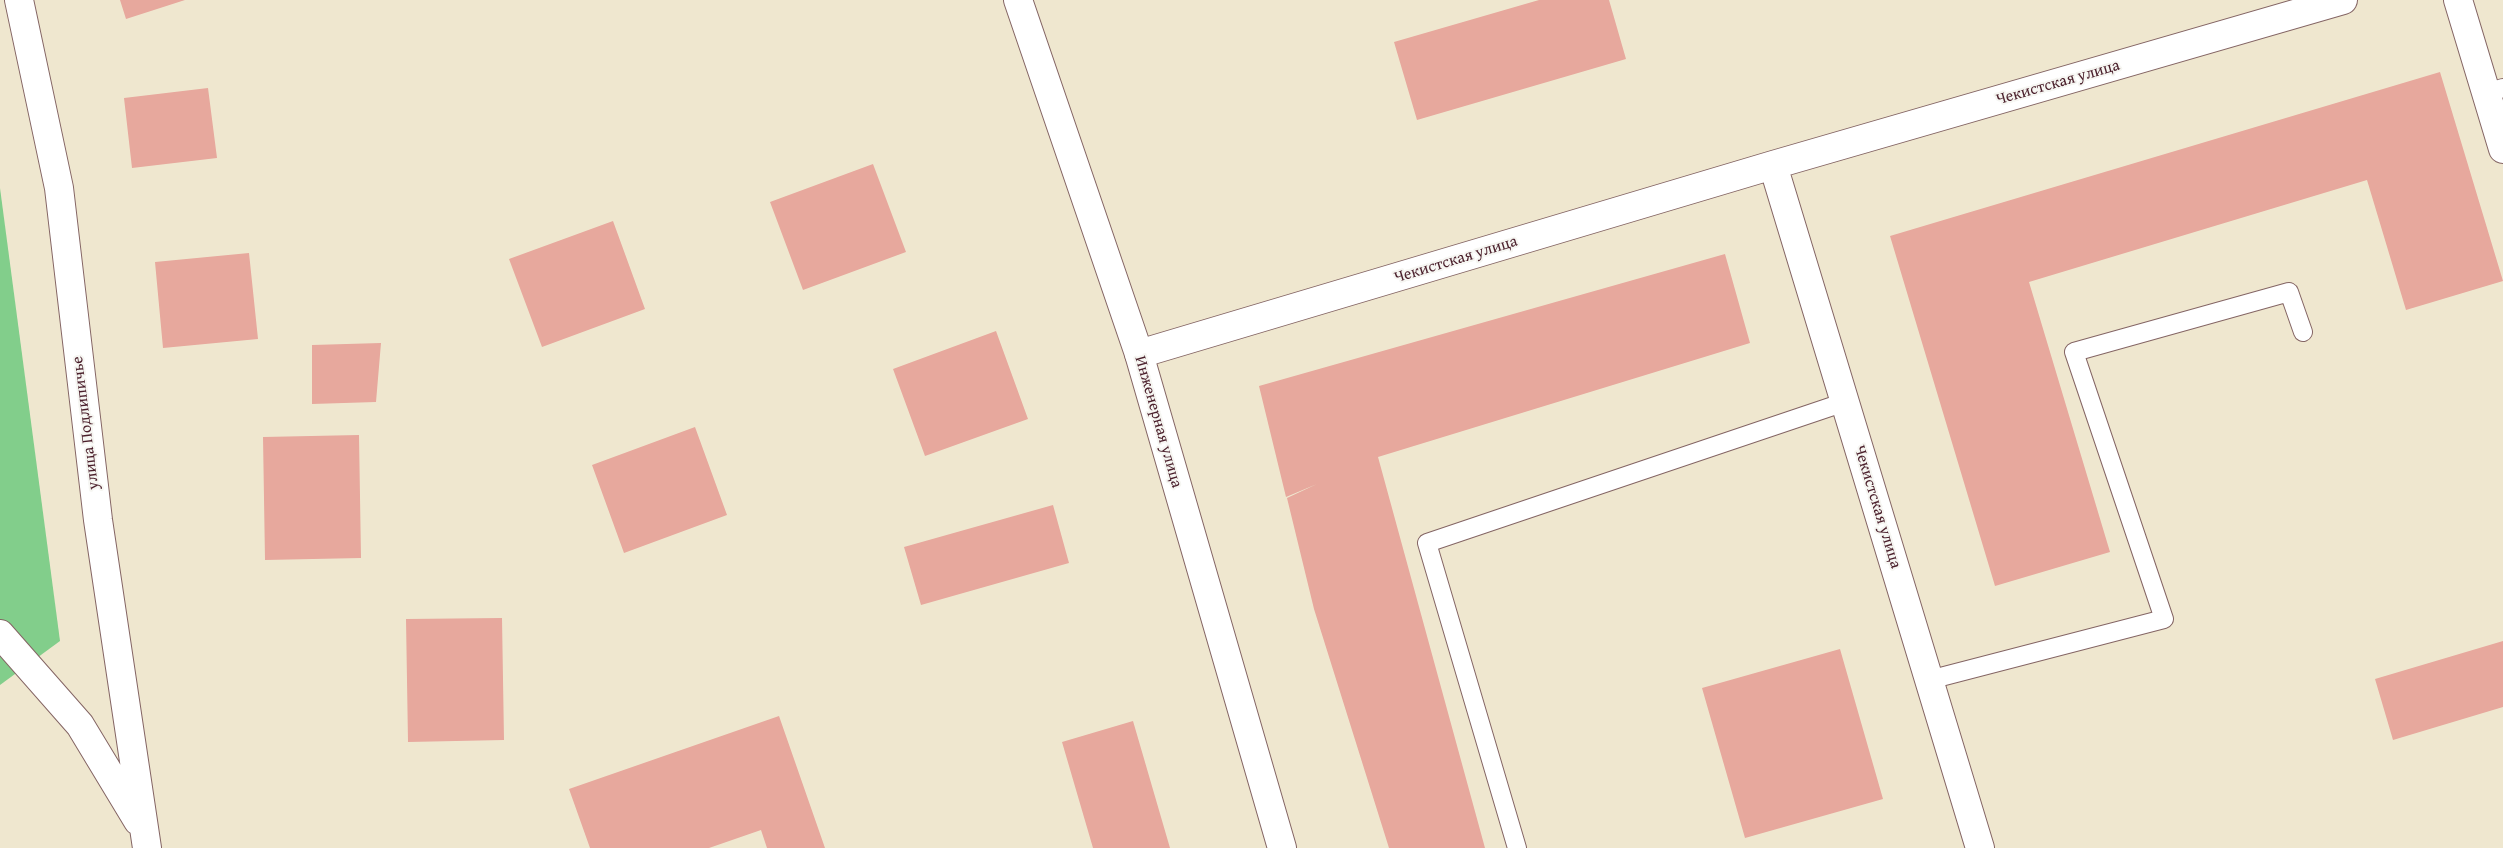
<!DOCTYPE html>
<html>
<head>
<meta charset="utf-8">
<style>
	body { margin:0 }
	canvas { display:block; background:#efe7cf }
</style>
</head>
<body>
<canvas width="2503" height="848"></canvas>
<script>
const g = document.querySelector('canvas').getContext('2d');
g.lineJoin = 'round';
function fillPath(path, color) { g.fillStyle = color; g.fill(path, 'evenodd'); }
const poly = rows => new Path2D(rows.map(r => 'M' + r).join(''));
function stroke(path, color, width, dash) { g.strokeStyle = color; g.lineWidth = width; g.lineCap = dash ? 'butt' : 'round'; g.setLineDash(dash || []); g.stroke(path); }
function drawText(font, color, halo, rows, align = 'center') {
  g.font = font + ' "Gentium Book Plus",serif'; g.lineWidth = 4; g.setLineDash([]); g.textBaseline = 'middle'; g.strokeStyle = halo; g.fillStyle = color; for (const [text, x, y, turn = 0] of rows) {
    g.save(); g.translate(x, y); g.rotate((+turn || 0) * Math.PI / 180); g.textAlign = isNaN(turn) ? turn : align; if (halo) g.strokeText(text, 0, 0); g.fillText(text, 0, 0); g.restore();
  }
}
fillPath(poly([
	[0,188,60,641,0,685]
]), '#82ce8b');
fillPath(poly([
	[120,0,185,0,126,19],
	[1539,0,1609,0,1626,59,1417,120,1394,42],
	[2440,72,2503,281,2406,310,2367,180,2029,282,2110,552,1995,586,1890,236],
	[208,88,217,158,132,168,124,98],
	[873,164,906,252,803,290,770,202],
	[613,221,645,309,542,347,509,259],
	[249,253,258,339,163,348,155,262],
	[1725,254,1750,343,1378,457,1485,848,1389,848,1314,609,1287,498,1317,484,1286,497,1259,386],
	[996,331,1028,419,925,456,893,369],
	[381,343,376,402,312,404,312,345],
	[695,427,727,515,624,553,592,465],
	[359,435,361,558,265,560,263,437],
	[1053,505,1069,563,921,605,904,547],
	[502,618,504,740,408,742,406,619],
	[2503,641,2503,707,2393,740,2375,679],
	[1840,649,1883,799,1745,838,1702,688],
	[779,716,825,848,767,848,761,830,709,848,590,848,569,789],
	[1133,721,1170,848,1093,848,1062,742]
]), '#e7a89d');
const lane = poly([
	[2486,93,2503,88],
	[1929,680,2164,619,2074,352,2289,292,2303,332],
	[1517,848,1427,543,1845,402]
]);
const street = poly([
	[19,0,59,188,98,520,147,848],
	[2458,0,2503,149],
	[1773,165,1980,848],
	[1139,354,1773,165,2343,0],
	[0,634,80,725,138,821]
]);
const secondary = poly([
	[1018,0,1139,354,1282,848]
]);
stroke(lane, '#846564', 20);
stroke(street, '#846564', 30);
stroke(secondary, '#846564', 30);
stroke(lane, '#fff', 18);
stroke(street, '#fff', 28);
stroke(secondary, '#fff', 28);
drawText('16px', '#4a1f2b', '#f6f6f2', [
	["Чекистская улица",2058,83,-16],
	["Чекистская улица",1456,260,-17],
	["Инженерная улица",1158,422,74],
	["улица Подлипичье",86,423,-97],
	["Чекистская улица",1877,507,73]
]);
</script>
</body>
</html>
